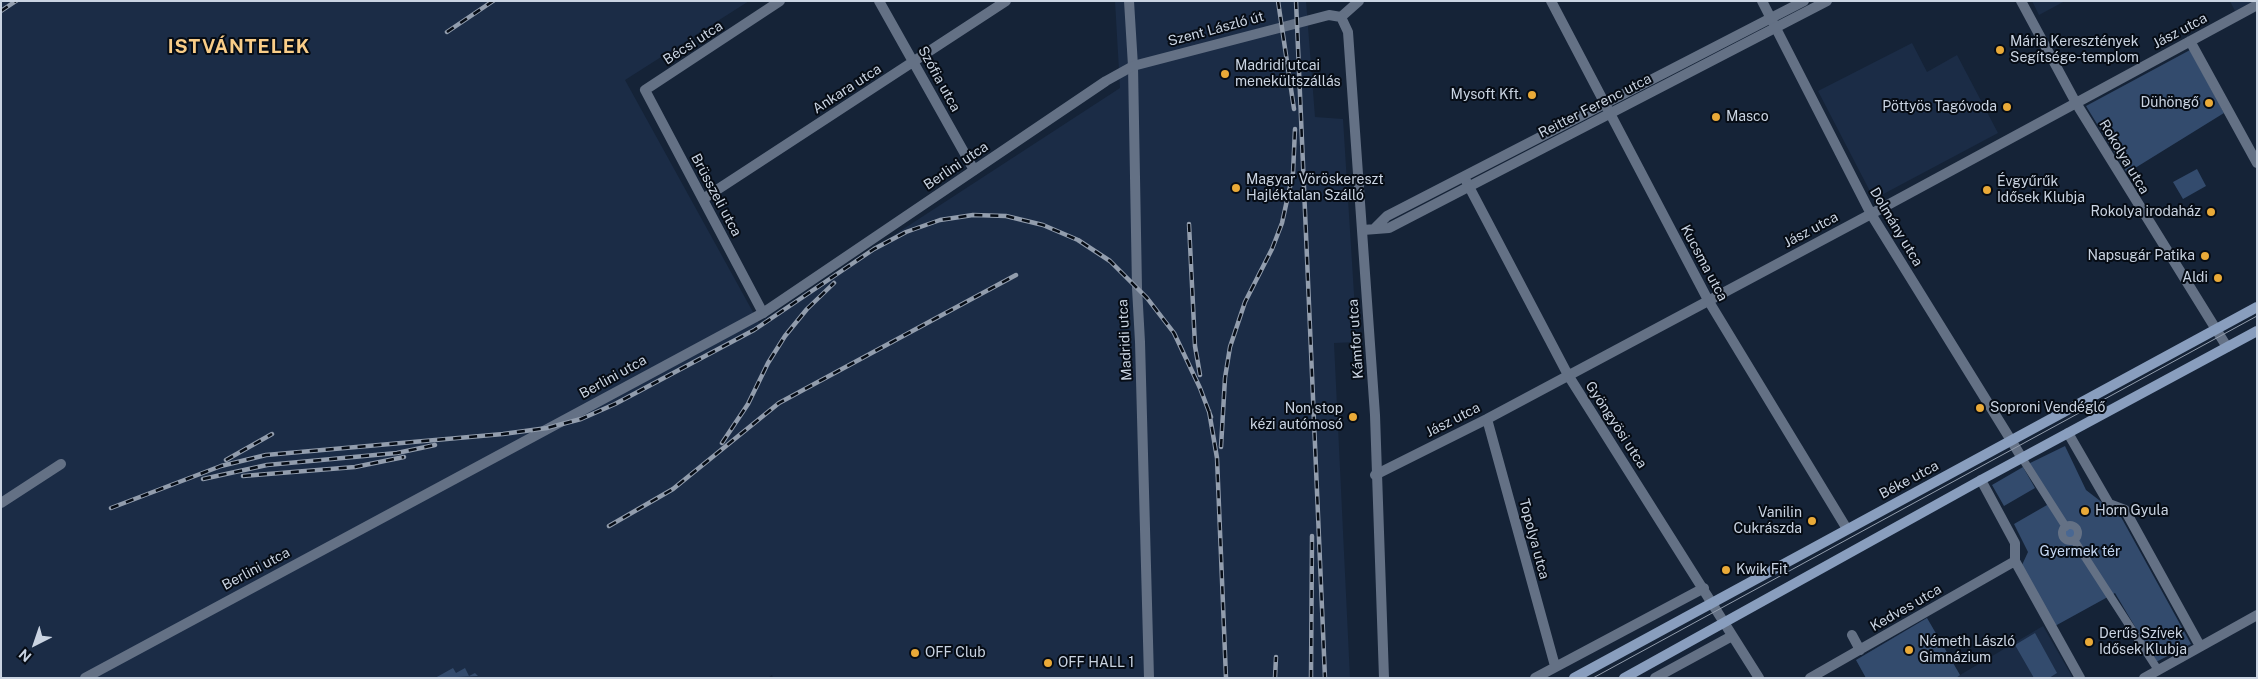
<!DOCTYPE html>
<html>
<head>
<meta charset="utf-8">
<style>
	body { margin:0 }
	#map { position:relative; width:2258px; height:679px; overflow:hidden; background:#152337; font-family:"Public Sans",sans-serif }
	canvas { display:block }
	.frame { position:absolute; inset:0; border:2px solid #cad4e2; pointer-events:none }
	.north { position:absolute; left:10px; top:619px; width:50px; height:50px; -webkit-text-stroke:4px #060c15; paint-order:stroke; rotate:221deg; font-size:14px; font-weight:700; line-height:20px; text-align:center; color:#cad4e2 }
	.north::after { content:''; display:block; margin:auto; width:18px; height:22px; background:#cad4e2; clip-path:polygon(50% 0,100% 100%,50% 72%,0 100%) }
</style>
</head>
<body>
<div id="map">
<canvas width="2258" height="679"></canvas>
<div class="frame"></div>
<div class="north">N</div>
</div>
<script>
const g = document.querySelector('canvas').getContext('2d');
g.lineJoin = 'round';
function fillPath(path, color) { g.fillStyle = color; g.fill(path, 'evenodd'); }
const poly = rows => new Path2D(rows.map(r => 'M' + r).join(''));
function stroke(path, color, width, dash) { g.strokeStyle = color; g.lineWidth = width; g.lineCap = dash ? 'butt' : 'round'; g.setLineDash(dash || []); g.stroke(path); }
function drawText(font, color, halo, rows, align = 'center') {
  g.font = font + ' "Public Sans",sans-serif'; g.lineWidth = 4; g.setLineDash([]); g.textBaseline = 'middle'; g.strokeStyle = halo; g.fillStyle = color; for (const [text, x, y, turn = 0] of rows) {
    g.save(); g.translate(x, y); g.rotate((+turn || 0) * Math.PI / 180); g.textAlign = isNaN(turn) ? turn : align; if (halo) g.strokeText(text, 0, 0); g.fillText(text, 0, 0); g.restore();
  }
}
fillPath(poly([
	[1,1,749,1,625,80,759,323,1120,88,1115,1,1306,1,1315,117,1343,119,1357,342,1334,343,1350,678,773,678,772,675,768,678,1,678],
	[2032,1,2065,1,2039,15],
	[2230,1,2254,1,2235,11],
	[1912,43,1927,72,1957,55,1998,133,1874,199,1818,91],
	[1927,618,1960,675,2043,626,2073,678,1866,678,1856,660]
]), '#1b2c46');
fillPath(poly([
	[2190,50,2224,113,2127,173,2086,106],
	[2197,169,2206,186,2183,199,2173,182],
	[2065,446,2086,490,2121,517,2191,644,2156,662,2115,593,2055,626,2022,565,2028,552,2014,524,2047,505,2026,465],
	[2023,467,2035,488,2004,506,1992,485],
	[1927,618,1960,675,1956,678,1866,678,1856,660],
	[2035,633,2057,673,2049,678,2034,678,2015,645],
	[453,668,456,673,465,668,469,676,475,673,478,676,435,678]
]), '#334b6d');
fillPath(poly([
	'2064 533a6 6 0 1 1 12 0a6 6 0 1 1-12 0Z'
]), '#496792');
stroke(poly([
	[2022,458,2066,527],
	'2062 533a8 8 0 1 1 16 0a8 8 0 1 1-16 0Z',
	[2074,540,2158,670]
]), '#647185', 8);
stroke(poly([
	[879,1,974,170],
	[1129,1,1133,66,1137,288,1140,342,1149,678],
	[1551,1,1708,300,1847,529],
	[1762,1,1871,214,2022,458],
	[2021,1,2076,103,2227,347],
	[1341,17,1359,1],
	[2190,41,2257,163],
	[1465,179,1568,375,1759,678],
	[703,199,1006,1],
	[763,313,645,90,780,1],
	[1487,419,1555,666],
	[2068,433,2109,504,2125,510,2200,646],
	[1375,475,1487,419,1871,214,2257,5],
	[1981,480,2015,543,2015,561,2080,678],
	[1,503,61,464],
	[1852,635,1860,650],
	[1535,678,1704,588],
	[1655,678,1732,636],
	[1810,678,2015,561],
	[2144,678,2257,615]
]), '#647185', 10);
stroke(poly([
	[1374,229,1387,216,1804,1],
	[1363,230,1389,228,1827,1],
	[85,678,763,313,1106,81,1133,66,1329,15,1341,17,1348,32,1375,415,1384,678]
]), '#647185', 10);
stroke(poly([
	[1574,678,2257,307],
	[1624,678,1981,480,2257,331]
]), '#899ebe', 10);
stroke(poly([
	[1593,678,2257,316]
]), '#929dad', 1);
const rail = poly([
	[1278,1,1294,109],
	[1296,1,1325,678],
	[1,11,16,1],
	[447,32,493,1],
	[1189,224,1195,346,1200,375],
	[1209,411,1217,458,1226,678],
	[722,443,748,404,768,363,785,336,807,309,834,283],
	[1221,447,1225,378,1230,347,1245,302,1272,249,1282,223,1293,173,1295,129],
	[226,460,272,434],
	[243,476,355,467,404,457],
	[203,479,267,465,397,453,435,445],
	[111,508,221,466,266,455,503,434,547,428,581,419,615,404,754,330,874,249,906,232,940,220,973,215,1006,216,1043,225,1078,240,1110,261,1147,298,1174,333,1200,388,1211,417],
	[609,526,673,489,779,403,1016,275],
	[1275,678,1276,657],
	[1311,678,1312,536]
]);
stroke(rail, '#929dad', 4.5);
stroke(rail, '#060c15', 2.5, [8]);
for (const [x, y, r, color] of [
	[2000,50,5,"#eaaa38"],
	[1225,74,5,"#eaaa38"],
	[1532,95,5,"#eaaa38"],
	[2209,103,5,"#eaaa38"],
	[2007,107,5,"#eaaa38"],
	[1716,117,5,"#eaaa38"],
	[1236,188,5,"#eaaa38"],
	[1987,190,5,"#eaaa38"],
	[2211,212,5,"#eaaa38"],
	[2205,256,5,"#eaaa38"],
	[2218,278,5,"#eaaa38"],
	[1980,408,5,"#eaaa38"],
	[1353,417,5,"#eaaa38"],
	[2085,511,5,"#eaaa38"],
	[1812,521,5,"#eaaa38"],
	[1726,570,5,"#eaaa38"],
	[2089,642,5,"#eaaa38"],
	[1909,650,5,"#eaaa38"],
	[915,653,5,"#eaaa38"],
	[1048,663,5,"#eaaa38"]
]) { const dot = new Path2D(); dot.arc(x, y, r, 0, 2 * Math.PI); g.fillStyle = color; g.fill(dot); stroke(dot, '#060c15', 2); }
drawText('14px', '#cad4e2', '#060c15', [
	["Szent László út",1216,29,-15],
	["Jász utca",2180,31,-28],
	["Bécsi utca",693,43,-33],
	["Szófia utca",939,79,61],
	["Ankara utca",847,89,-33],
	["Reitter Ferenc utca",1595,106,-27],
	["Rokolya utca",2124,157,59],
	["Berlini utca",956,166,-34],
	["Brüsszeli utca",716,195,62],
	["Dolmány utca",1896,227,59],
	["Jász utca",1811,230,-28],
	["Kucsma utca",1704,263,62],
	["Kámfor utca",1356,339,-94],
	["Madridi utca",1125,340,-93],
	["Berlini utca",613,377,-29],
	["Jász utca",1453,420,-27],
	["Gyöngyösi utca",1616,425,57],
	["Béke utca",1909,480,-28],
	["Topolya utca",1534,539,75],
	["Berlini utca",256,569,-28],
	["Kedves utca",1906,608,-30]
]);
drawText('14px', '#cad4e2', '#060c15', [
	["Mária Keresztények",2010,42],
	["Segítsége-templom",2010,58],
	["Madridi utcai",1235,66],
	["menekültszállás",1235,82],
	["Mysoft Kft.",1522,95,"right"],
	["Dühöngő",2199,103,"right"],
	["Pöttyös Tagóvoda",1997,107,"right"],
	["Masco",1726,117],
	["Magyar Vöröskereszt",1246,180],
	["Hajléktalan Szálló",1246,196],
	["Évgyűrűk",1997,182],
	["Idősek Klubja",1997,198],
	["Rokolya irodaház",2201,212,"right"],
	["Napsugár Patika",2195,256,"right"],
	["Aldi",2208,278,"right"],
	["Soproni Vendéglő",1990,408],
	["Non stop",1343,409,"right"],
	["kézi autómosó",1343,425,"right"],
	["Horn Gyula",2095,511],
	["Vanilin",1802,513,"right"],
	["Cukrászda",1802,529,"right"],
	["Kwik Fit",1736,570],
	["Derűs Szívek",2099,634],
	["Idősek Klubja",2099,650],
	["Németh László",1919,642],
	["Gimnázium",1919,658],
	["OFF Club",925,653],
	["OFF HALL 1",1058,663]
], 'left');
drawText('14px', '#c6d9f4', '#060c15', [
	["Gyermek tér",2080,552]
]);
g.letterSpacing = '1px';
drawText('bold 19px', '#f9cd88', '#060c15', [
	["ISTVÁNTELEK",239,47]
]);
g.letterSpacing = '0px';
</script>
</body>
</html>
